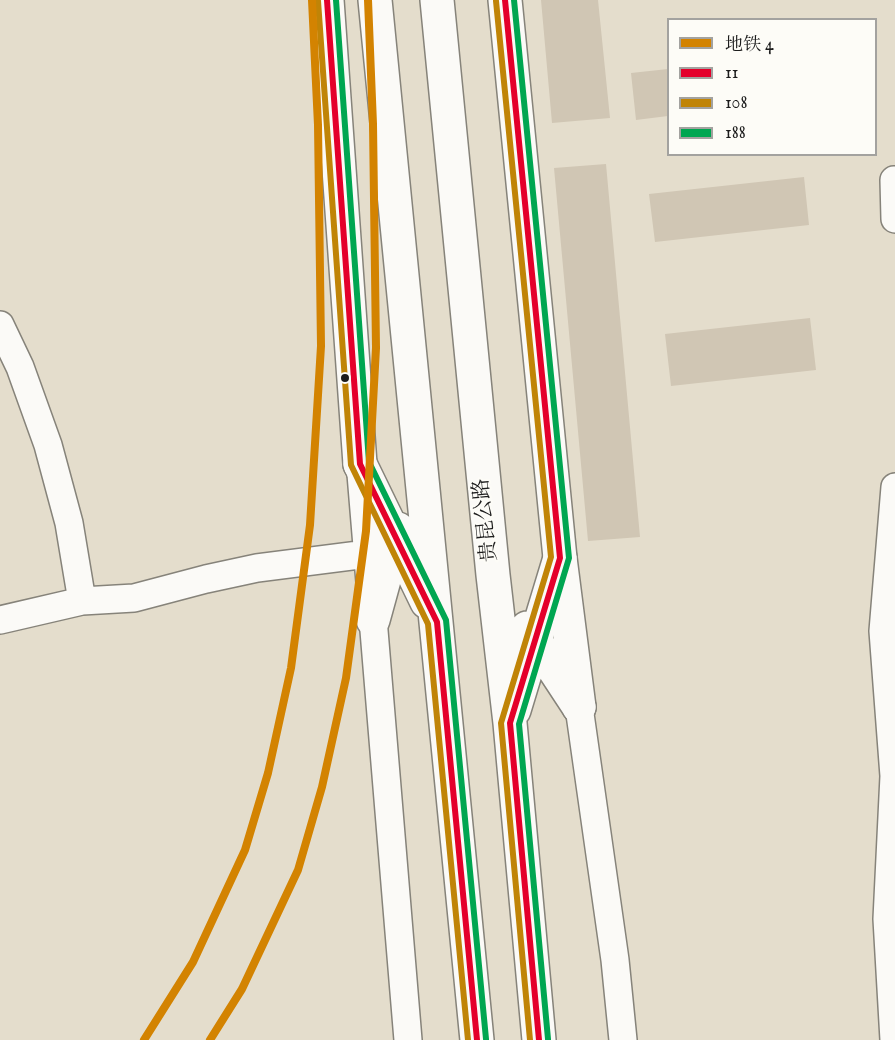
<!DOCTYPE html>
<html>
<head>
<meta charset="utf-8">
<style>
	body { margin:0 }
	#map { position:relative; width:895px; height:1040px; overflow:hidden; background:#e4ddcc; font-family:"IM FELL English","Noto Serif SC",serif }
	canvas { display:block }
	.legend { position:absolute; left:667px; top:18px; width:210px; height:138px; box-sizing:border-box; background:#fdfcf7; border:2px solid #a3a29f; margin:0; padding:8px 10px; list-style:none; font-size:18px; color:#1c1c1c }
	.legend li { display:flex; align-items:center; gap:12px; height:30px }
	.legend b { width:30px; border:2px solid #a3a29f }
</style>
</head>
<body>
<div id="map">
<canvas width="895" height="1040"></canvas>
<ul class="legend">
<li><b style="height:8px;background:#d38301"></b>地铁 4</li>
<li><b style="height:8px;background:#e4002b"></b>11</li>
<li><b style="height:8px;background:#c08407"></b>108</li>
<li><b style="height:8px;background:#00a651"></b>188</li>
</ul>
</div>
<script>
const g = document.querySelector('canvas').getContext('2d');
g.lineJoin = 'round';
function fillPath(path, color) { g.fillStyle = color; g.fill(path, 'evenodd'); }
const poly = rows => new Path2D(rows.map(r => 'M' + r).join(''));
function stroke(path, color, width, dash) { g.strokeStyle = color; g.lineWidth = width; g.lineCap = dash ? 'butt' : 'round'; g.setLineDash(dash || []); g.stroke(path); }
function drawText(font, color, halo, rows, align = 'center') {
  g.font = font + ' "IM FELL English","Noto Serif SC",serif'; g.lineWidth = 4.5; g.setLineDash([]); g.textBaseline = 'middle'; g.strokeStyle = halo; g.fillStyle = color; for (const [text, x, y, turn = 0] of rows) {
    g.save(); g.translate(x, y); g.rotate((+turn || 0) * Math.PI / 180); g.textAlign = isNaN(turn) ? turn : align; if (halo) g.strokeText(text, 0, 0); g.fillText(text, 0, 0); g.restore();
  }
}
fillPath(poly([
	[541,0,598,0,610,118,552,123],
	[668,69,668,116,636,120,631,73],
	[606,164,640,537,588,541,554,168],
	[804,177,809,225,655,242,649,194],
	[810,318,816,370,671,386,665,334]
]), '#d0c6b4');
const street = poly([
	[894,180,895,219],
	[0,325,20,367,48,445,69,523,82,601],
	[361,474,408,1040],
	[0,620,82,601,134,598,206,579,257,568,367,554],
	[579,707,615,960,623,1040],
	[894,1040,887,919,894,776,883,631,895,487]
]);
const secondary = poly([
	[327,0,360,464],
	[505,0,560,558,579,707]
]);
const highway = poly([
	[375,0,477,1040],
	[437,0,493,575,510,723,539,1040],
	[360,464,427,602],
	[373,620,398,529],
	[527,628,579,707],
	[514,710,560,558]
]);
stroke(street, '#86837a', 30);
stroke(secondary, '#86837a', 36);
stroke(highway, '#86837a', 36);
stroke(street, '#fbfaf7', 27);
stroke(secondary, '#fbfaf7', 33);
stroke(highway, '#fbfaf7', 33);
stroke(poly([
	[327,0,360,464,437,622,477,1040],
	[505,0,560,558,510,723,539,1040]
]), '#e4002b', 6);
stroke(poly([
	[318,1,351,465,428,624,468,1040],
	[496,1,551,557,501,723,530,1040]
]), '#c08407', 6);
stroke(poly([
	[336,0,369,462,446,620,486,1039],
	[514,0,569,558,519,724,548,1039]
]), '#00a651', 6);
stroke(poly([
	[144,1040,193,962,245,850,268,773,291,668,310,525,321,346,318,125,312,0],
	[210,1040,242,989,298,870,322,787,346,678,366,531,376,348,373,124,368,0]
]), '#d38301', 8);
for (const [x, y, r, color] of [
	[345,378,5,"#1c1c1c"]
]) { const dot = new Path2D(); dot.arc(x, y, r, 0, 2 * Math.PI); g.fillStyle = color; g.fill(dot); stroke(dot, '#fdfcf7', 2); }
drawText('21px', '#1c1c1c', '#fdfcf7', [
	["贵昆公路",487,520,-96]
]);
</script>
</body>
</html>
